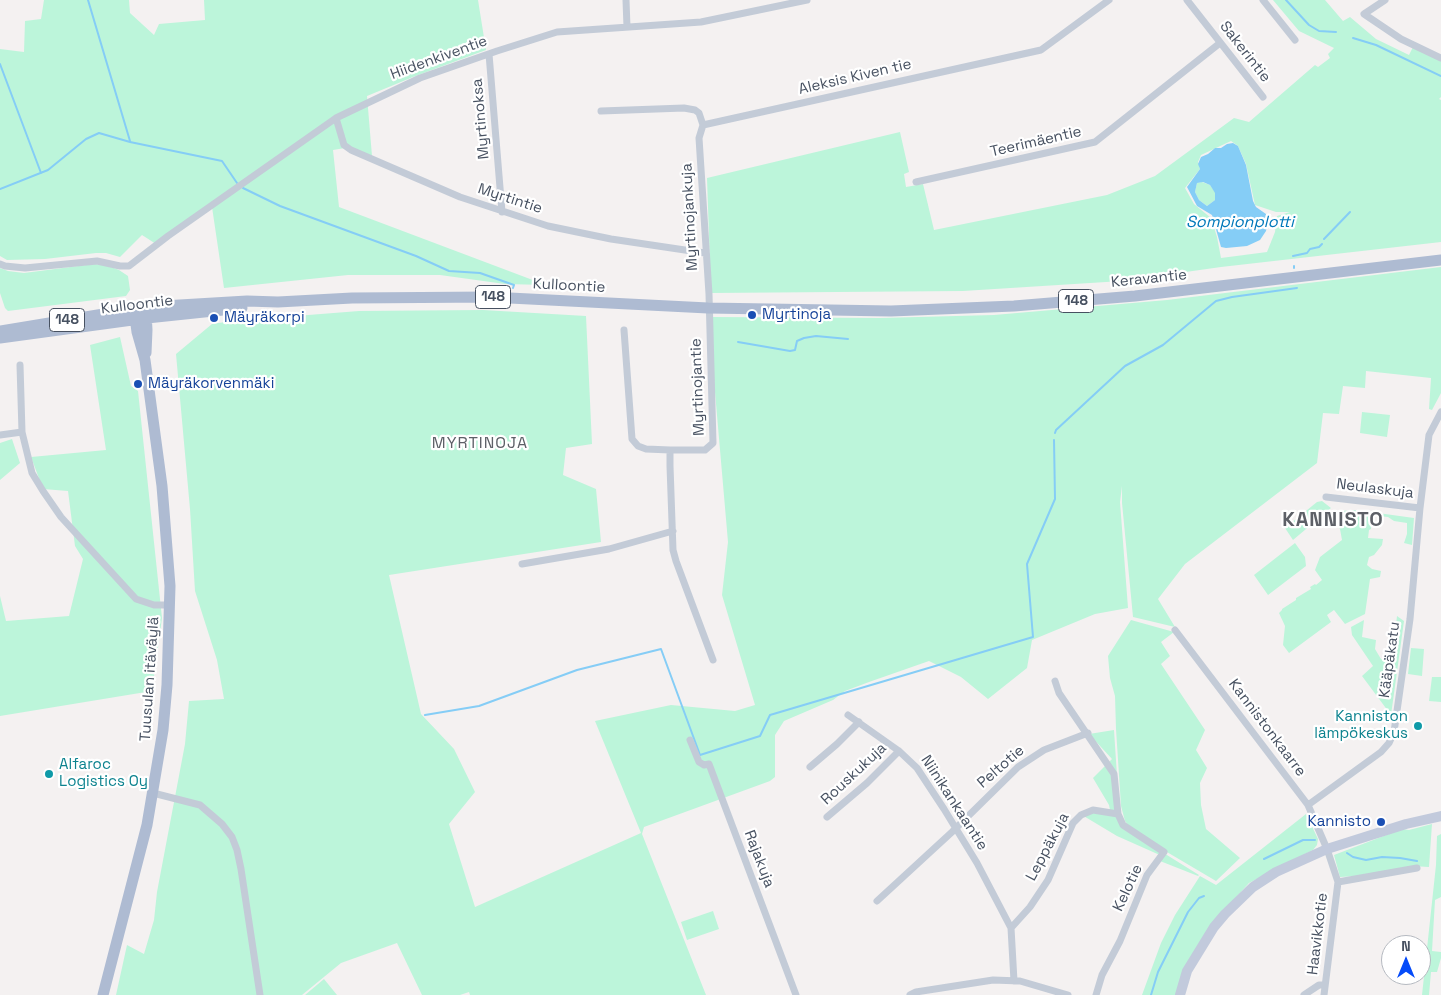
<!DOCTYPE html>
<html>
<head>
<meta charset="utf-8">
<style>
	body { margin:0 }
	#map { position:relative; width:1441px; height:995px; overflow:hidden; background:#f4f1f1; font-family:"Space Grotesk",sans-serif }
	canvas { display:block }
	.north { position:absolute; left:1381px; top:935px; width:50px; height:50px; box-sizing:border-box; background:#fff; border:1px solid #b5b9c0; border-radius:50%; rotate:0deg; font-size:14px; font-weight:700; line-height:20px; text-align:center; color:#475161 }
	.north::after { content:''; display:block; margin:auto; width:18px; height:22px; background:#054bf9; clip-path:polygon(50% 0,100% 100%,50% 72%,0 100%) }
</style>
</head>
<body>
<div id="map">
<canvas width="1441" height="995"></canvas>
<div class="north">N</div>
</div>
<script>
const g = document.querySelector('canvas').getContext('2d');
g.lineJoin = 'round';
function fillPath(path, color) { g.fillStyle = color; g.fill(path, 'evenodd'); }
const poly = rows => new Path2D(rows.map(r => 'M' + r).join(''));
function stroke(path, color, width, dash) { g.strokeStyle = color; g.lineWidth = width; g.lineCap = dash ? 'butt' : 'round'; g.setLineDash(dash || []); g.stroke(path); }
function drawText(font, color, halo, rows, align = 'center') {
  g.font = font + ' "Space Grotesk",sans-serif'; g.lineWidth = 4.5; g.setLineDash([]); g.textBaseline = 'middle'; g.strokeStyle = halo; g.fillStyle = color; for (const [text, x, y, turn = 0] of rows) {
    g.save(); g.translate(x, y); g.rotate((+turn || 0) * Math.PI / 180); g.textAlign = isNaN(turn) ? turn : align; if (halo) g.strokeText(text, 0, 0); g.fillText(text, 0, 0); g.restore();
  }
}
fillPath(poly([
	[44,0,129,0,130,13,154,35,159,24,205,20,204,0,478,0,486,50,413,77,367,96,372,156,351,147,333,150,339,207,546,285,505,284,440,275,348,275,224,288,212,207,156,244,142,235,120,257,106,253,96,253,45,259,7,260,0,256,0,49,24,52,25,21,41,19],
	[1273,0,1325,0,1343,21,1350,17,1376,39,1409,55,1413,47,1441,60,1441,97,1439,99,1441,100,1441,242,1221,267,1122,281,963,291,711,293,707,178,900,132,909,172,904,174,906,187,923,184,934,230,1107,195,1155,176,1234,118,1249,122,1315,65,1318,67,1330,58,1328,54,1334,48,1299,31],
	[1231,141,1238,146,1246,164,1255,205,1276,212,1290,212,1277,216,1275,232,1267,252,1221,258,1217,237,1211,218,1194,204,1185,188,1200,169,1198,162,1201,155],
	[1202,182,1210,185,1215,192,1215,200,1207,206,1199,200,1195,192,1197,183],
	[94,264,106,265,119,270,128,276,130,290,126,296,8,311,5,308,0,293,0,268,8,271,24,273],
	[1441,267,1441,393,1432,410,1429,409,1431,378,1366,371,1365,388,1343,386,1339,414,1323,413,1317,463,1185,564,1158,599,1175,627,1133,617,1122,503,1122,486,1120,502,1128,608,1095,614,1032,640,1027,668,988,699,961,677,929,661,869,682,845,691,833,700,784,721,775,735,775,777,770,781,644,827,642,834,706,995,470,995,469,992,460,995,422,995,397,943,341,963,302,995,116,995,127,945,144,954,154,920,157,892,185,744,189,701,224,699,217,660,195,591,190,509,176,354,212,324,232,321,359,311,483,310,586,316,592,444,566,448,563,475,596,489,601,542,389,575,421,714,454,749,475,792,449,824,475,907,641,833,595,721,671,705,735,711,755,705,722,595,728,542,709,323,713,317,880,318,994,315,1167,300],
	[120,337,131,386,138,391,162,618,152,691,0,716,0,596,6,621,69,616,83,559,75,546,68,491,43,489,31,457,106,450,90,345],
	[1362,412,1390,415,1387,437,1360,433],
	[12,439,20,463,0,480,0,443],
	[1322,501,1331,508,1293,540,1285,528,1317,502],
	[1356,510,1414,518,1412,545,1404,543,1407,534,1407,523,1394,521,1388,517,1370,515,1371,529,1369,530,1368,538,1383,539,1382,545,1374,555,1369,557,1367,565,1372,569,1381,571,1380,577,1370,579,1365,614,1345,624,1334,610,1327,615,1331,622,1289,653,1283,645,1285,626,1279,613,1282,610,1282,609,1296,600,1296,598,1311,589,1310,587,1315,584,1316,585,1322,580,1315,570,1320,557,1342,540,1340,529,1330,518,1342,511],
	[1295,543,1305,557,1306,566,1268,595,1254,575],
	[1397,616,1404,621,1391,715,1362,676,1373,666,1352,635,1351,627,1364,620,1362,637,1376,640,1375,649,1381,659,1392,661],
	[1131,620,1174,632,1161,642,1170,656,1161,664,1205,730,1196,750,1207,768,1200,783,1201,805,1206,829,1240,858,1216,881,1133,832,1125,821,1121,806,1116,729,1115,696,1110,678,1108,656],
	[1411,648,1424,649,1422,676,1408,674],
	[1432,677,1441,677,1441,702,1429,701],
	[1114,730,1119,806,1123,823,1130,832,1199,875,1198,876,1160,861,1162,856,1117,836,1082,815,1110,810,1109,805,1093,778,1112,759,1089,734],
	[1306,814,1318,839,1317,845,1313,850,1249,883,1211,925,1176,995,1142,995,1161,943,1175,915,1200,876,1216,885],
	[1432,824,1429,867,1412,866,1357,876,1340,877,1334,855,1402,829,1409,830],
	[1441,834,1441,897,1435,900,1432,951,1441,952,1441,958,1437,972,1431,972,1429,995,1422,995,1436,865,1437,836],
	[713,911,719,929,687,940,681,922],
	[324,979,337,995,305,995]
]), '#bcf5da');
fillPath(poly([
	[1233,143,1238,146,1246,165,1253,201,1256,207,1266,214,1268,221,1266,231,1260,240,1247,246,1226,248,1221,247,1212,215,1197,206,1187,187,1200,169,1198,164,1201,157,1208,154,1215,148,1221,148,1227,144],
	[1203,182,1210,185,1215,193,1215,200,1207,206,1199,200,1195,192,1197,183]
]), '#85cdf6');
stroke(poly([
	[88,0,130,141],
	[1286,0,1309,25,1319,31,1336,32],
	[1353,38,1376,45,1441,76],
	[0,64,41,173],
	[243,188,280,206,416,256,449,271,480,273,514,285,513,288],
	[0,189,48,170,86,139,99,133,130,142,222,161,237,183],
	[1324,239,1350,212],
	[1293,256,1307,253,1310,249,1319,247,1322,244],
	[1294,266,1294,268],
	[738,342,790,351,795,350,797,341,804,338,816,336,848,339],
	[1055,433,1056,430,1125,366,1163,345,1216,301,1232,297,1297,288],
	[425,715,479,706,577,670,661,649,700,755,760,736,770,715,1033,637,1027,564,1055,499,1054,440],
	[1347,853,1353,857,1366,860,1382,857,1400,858,1417,861],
	[1264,859,1303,840,1315,840],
	[1151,995,1158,972,1188,912,1199,898,1204,896]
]), '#85cdf6', 2);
stroke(poly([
	[626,0,627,27],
	[1187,0,1263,97],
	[1263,0,1295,40],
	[1385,0,1364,14,1401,39,1441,58],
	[489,54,502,212],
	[601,111,684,108,695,110,699,113,703,125],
	[336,118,344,145,351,150,460,197,548,226,611,239,705,253],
	[703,125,699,138,709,294,713,443,705,450,670,450,670,466,673,550,676,561,713,660],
	[703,125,1041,50,1109,0],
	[916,182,1095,142,1220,43],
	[0,264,5,266,25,268,97,261,120,266,129,266,168,236,336,118,420,78,497,51,557,32,701,22,807,0],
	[624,330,632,439,638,446,646,449,670,450],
	[20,365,22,432,32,473,43,491,61,517,136,599,154,605,169,605],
	[0,435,22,432],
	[1326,497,1420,508],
	[522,564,609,549,673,531],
	[1175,630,1308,805,1327,849,1338,882,1324,995],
	[1055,681,1059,693,1114,774,1118,814,1123,825,1164,852,1147,875,1120,941,1102,975,1096,995],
	[848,715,899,751,917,768,944,809,977,863,1011,928],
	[690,740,699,762,704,765,709,764,796,995],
	[810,767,837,744,859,722],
	[153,793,200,805,222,824,232,837,237,850,241,869,260,995],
	[1308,805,1381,752,1389,743,1394,732,1410,619,1420,508,1429,435,1441,412],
	[827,817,867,783,899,751],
	[1338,882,1417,868],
	[877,901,952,832,1018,767,1044,750,1088,733],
	[1014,981,1011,928,1030,907,1048,880,1073,823,1081,815,1093,810,1118,814],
	[910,995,916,992,993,980,1020,981,1068,995],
	[1304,995,1319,985,1325,985]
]), '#c3cbd7', 7);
stroke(poly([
	[1180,995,1187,971,1214,927,1225,914,1253,887,1276,872,1327,849,1406,824,1441,816]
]), '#c2cadc', 10);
stroke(poly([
	[0,331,146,307,247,301,278,302,352,298,490,297,708,308,891,311,1014,306,1135,296,1441,260],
	[0,338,147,318,242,308],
	[146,353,147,330,146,312],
	[103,995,147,825,163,730,167,685,170,586,162,486,145,360,137,332,134,309]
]), '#aebbd2', 11);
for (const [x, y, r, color] of [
	[752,315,5,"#1a4fb4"],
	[214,318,5,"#1a4fb4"],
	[138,384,5,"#1a4fb4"],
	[1418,726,5,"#0f9aa8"],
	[49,774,5,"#0f9aa8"],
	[1381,822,5,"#1a4fb4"]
]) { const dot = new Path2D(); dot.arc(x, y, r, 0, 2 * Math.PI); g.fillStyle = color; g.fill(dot); stroke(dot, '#fff', 2); }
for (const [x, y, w] of [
	[493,297,35],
	[1076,301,35],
	[67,320,35]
]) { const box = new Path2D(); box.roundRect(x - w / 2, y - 11.5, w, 23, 4); g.fillStyle = '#fff'; g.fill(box); stroke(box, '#475161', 1); }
drawText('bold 14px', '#475161', null, [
	["148",493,297],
	["148",1076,301],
	["148",67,320]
]);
drawText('15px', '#475161', '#fff', [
	["Sakerintie",1245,52,52],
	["Hiidenkiventie",439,58,-20],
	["Aleksis Kiven tie",855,77,-13],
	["Myrtinoksa",481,119,-95],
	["Teerimäentie",1036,142,-13],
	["Myrtintie",510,199,18],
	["Myrtinojankuja",690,217,-93],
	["Keravantie",1149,279,-6],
	["Kulloontie",569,286,3],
	["Kulloontie",137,305,-7],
	["Myrtinojantie",698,387,-92],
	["Neulaskuja",1375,489,7],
	["Kääpäkatu",1390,660,-82],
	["Tuusulan itäväylä",150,679,-86],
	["Kannistonkaarre",1267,728,53],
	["Peltotie",1001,767,-41],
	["Rouskukuja",854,774,-43],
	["Niinikankaantie",954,803,57],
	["Leppäkuja",1048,847,-62],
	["Rajakuja",759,859,69],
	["Kelotie",1128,888,-65],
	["Haavikkotie",1318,934,-83]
]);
drawText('15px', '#164399', '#fff', [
	["Myrtinoja",762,315],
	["Mäyräkorpi",224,318],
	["Mäyräkorvenmäki",148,384],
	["Kannisto",1371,822,"right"]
], 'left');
drawText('15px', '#0d838f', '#fff', [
	["Kanniston",1408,717],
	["lämpökeskus",1408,734],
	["Alfaroc",59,765,"left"],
	["Logistics Oy",59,782,"left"]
], 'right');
drawText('italic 16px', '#0078ba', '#fff', [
	["Sompionplotti",1240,223]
]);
g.letterSpacing = '1px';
drawText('16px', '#5d6067', '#fff', [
	["MYRTINOJA",480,444]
]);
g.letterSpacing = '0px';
g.letterSpacing = '1px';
drawText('bold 20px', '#5d6067', '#fff', [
	["KANNISTO",1333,521]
]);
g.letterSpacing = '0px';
</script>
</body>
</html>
